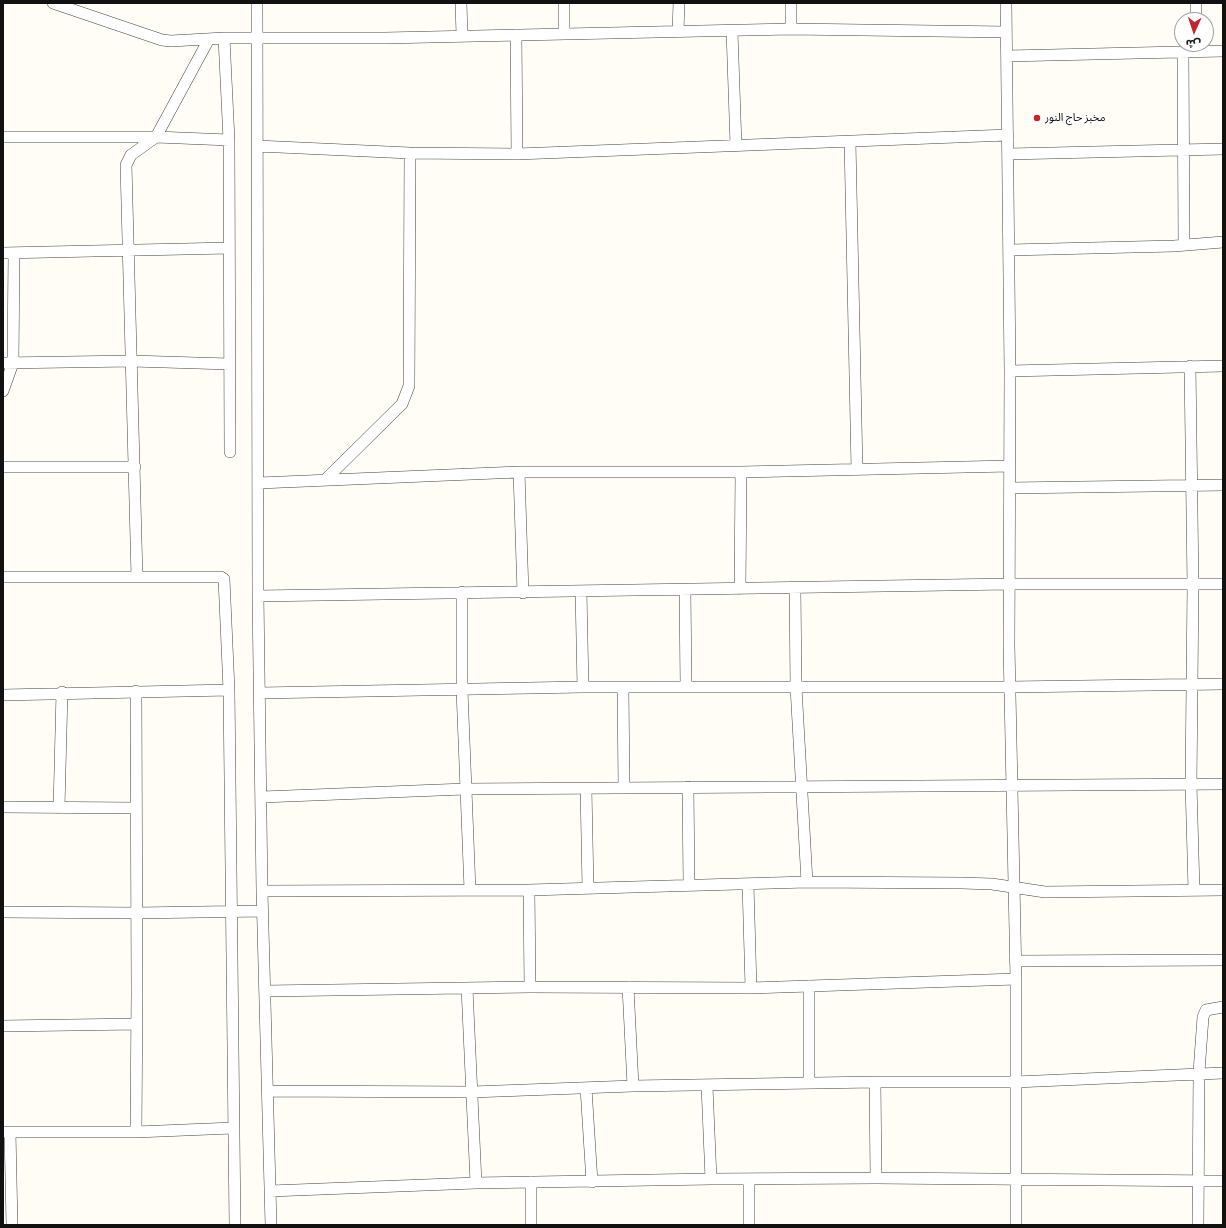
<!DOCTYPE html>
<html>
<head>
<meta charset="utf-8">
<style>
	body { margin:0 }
	#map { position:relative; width:1226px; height:1228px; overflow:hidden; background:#fffdf5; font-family:Bitter,"Noto Sans Arabic",serif }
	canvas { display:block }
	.frame { position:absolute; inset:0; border:4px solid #111; pointer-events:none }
	.north { position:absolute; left:1174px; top:12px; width:40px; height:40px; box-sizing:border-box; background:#fff; border:1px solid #a0a0a0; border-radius:50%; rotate:183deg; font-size:11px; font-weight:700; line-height:16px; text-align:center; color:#111 }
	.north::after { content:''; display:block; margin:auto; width:14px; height:18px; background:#c4262e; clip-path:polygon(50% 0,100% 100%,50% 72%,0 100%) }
</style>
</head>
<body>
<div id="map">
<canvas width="1226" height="1228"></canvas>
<div class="frame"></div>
<div class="north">ش</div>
</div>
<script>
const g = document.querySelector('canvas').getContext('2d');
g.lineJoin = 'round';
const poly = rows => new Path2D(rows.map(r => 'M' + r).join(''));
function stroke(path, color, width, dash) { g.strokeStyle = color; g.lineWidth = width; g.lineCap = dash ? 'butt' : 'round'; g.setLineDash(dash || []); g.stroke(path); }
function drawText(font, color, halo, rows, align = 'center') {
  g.font = font + ' Bitter,"Noto Sans Arabic",serif'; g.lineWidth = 4; g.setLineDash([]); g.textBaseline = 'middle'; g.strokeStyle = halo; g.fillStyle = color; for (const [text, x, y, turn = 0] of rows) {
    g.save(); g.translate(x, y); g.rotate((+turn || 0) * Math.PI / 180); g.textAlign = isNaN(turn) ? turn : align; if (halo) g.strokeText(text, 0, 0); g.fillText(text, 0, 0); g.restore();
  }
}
const street = poly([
	[53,3,162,40,171,41,224,38,385,38,791,29,1006,32],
	[257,3,258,596,262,891,271,1225],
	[461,3,462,35],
	[1006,3,1010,371,1009,646,1016,979,1016,1225],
	[1196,3,1196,20],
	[791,29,791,3],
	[678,31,679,3],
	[732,31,736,146],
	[564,34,564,3],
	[516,35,517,154],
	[224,38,229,140,230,452],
	[1183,51,1184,245],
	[1007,56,1223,51],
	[3,137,156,137,229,140],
	[850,142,857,469],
	[257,146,410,153,517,154,1008,135],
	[1009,154,1223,149],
	[1010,250,1174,246,1223,242],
	[3,253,229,248],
	[3,363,132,361,229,364],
	[1190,366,1193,585,1191,784,1194,890],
	[1010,371,1223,366],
	[3,391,13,363,14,253],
	[3,467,135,467],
	[519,472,523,593],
	[325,480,402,404,409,386,410,153],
	[259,483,519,472,741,472,1010,466],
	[1010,488,1223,485],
	[3,577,221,577,224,579,229,690,235,1225],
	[137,577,126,165,131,155,156,137,209,39],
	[795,588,796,687,807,882],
	[740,589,741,472],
	[685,590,686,687],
	[581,591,583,687],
	[462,592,462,690,470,890],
	[258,596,1009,584,1223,584],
	[623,688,624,788],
	[260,693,583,687,1010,687,1223,684],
	[3,695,229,690],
	[688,787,689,885],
	[586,789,588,888],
	[262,797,465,789,1223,784],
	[3,807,136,808],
	[59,808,62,692],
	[748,884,751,988],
	[529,890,530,987],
	[262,891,529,890,807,882,962,883,992,884,1045,892,1223,890],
	[3,912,137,913,263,911],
	[1015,961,1223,960],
	[809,986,809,1083],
	[628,987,633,1086],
	[467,988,476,1183],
	[266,991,530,987,751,988,1016,979],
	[3,1026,137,1024],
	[875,1082,876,1178],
	[707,1086,711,1179],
	[586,1088,592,1182],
	[268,1091,472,1092,633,1086,875,1082,1015,1082,1223,1073],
	[3,1132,136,1132,233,1128],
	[10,1132,12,1225],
	[136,1132,137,993,136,691],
	[270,1191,476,1183,711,1179,876,1178,1223,1181],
	[531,1225,531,1182],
	[749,1225,749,1180],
	[1198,1225,1199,1072,1203,1017,1206,1010,1223,1007]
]);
stroke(street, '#444', 12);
stroke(street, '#fff', 11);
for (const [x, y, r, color] of [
	[1037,118,4,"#c4262e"]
]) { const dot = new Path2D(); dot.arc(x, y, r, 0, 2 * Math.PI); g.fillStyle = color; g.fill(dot); stroke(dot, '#fff', 1.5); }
drawText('11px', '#111', '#fff', [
	["مخبز حاج النور",1045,118]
], 'left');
</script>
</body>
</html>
